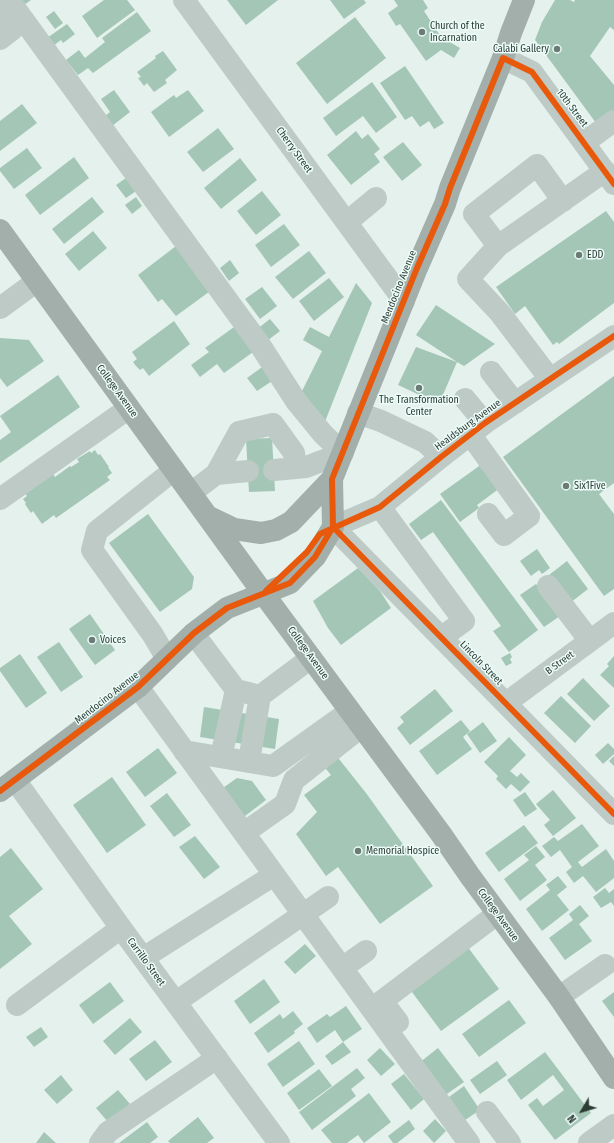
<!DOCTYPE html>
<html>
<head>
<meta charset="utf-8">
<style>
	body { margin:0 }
	#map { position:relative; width:614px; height:1143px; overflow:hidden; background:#e4f1ed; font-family:"Fira Sans Condensed",sans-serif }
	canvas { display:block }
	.north { position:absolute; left:562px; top:1091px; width:40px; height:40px; -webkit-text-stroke:3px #edfcf9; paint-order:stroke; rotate:232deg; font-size:11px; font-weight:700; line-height:16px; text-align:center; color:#2a3c34 }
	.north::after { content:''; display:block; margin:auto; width:14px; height:18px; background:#2a3c34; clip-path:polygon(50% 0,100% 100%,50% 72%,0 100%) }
</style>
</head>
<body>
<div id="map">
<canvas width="614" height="1143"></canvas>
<div class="north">N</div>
</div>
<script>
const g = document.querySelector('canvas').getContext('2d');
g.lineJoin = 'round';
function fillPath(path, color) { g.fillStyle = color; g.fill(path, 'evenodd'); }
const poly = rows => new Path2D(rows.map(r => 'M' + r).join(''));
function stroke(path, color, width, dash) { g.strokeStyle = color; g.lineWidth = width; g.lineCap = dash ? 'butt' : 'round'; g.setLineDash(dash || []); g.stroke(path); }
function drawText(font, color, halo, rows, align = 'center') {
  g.font = font + ' "Fira Sans Condensed",sans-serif'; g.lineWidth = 3; g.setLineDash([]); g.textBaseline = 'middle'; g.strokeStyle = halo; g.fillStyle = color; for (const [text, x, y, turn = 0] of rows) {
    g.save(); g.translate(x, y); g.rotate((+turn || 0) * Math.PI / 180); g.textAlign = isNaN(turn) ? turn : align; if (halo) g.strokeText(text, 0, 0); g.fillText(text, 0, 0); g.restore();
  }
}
fillPath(poly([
	[21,0,31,0,24,5],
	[104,0,127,0,135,10,97,38,82,16],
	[227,0,278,0,246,25],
	[330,0,364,0,366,3,344,19],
	[394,0,423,0,428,8,424,11,441,37,460,48,454,58,441,50,426,61,400,24,396,26,388,13,398,6],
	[555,0,570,0,574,2,575,0,614,0,614,30,610,27,590,56,614,85,614,116,599,127,535,40,542,22],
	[54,11,63,23,55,29,46,17],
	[137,12,151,31,93,73,88,68,78,75,66,60,79,50,85,58,105,42,102,38],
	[355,17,386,58,327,104,296,63],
	[67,24,75,34,63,43,61,40,53,46,47,38],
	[163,51,177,70,165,80,167,83,154,92,147,83,144,86,138,78,141,77,137,72,156,58,155,56],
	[405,66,444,123,434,129,429,121,420,127,412,116,405,120,380,83],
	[372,82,397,117,376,133,363,116,336,136,323,118],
	[114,90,130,112,112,126,105,116,110,112,101,99],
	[188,90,204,111,169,137,151,112,174,95,176,98],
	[22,104,37,123,0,151,0,121],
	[218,128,234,149,203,172,187,152],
	[356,131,362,139,368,134,380,149,374,154,380,162,351,185,327,155],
	[403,142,422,165,402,181,383,157],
	[27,148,42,168,14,189,0,171,0,168],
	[74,157,89,178,40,215,25,195],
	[240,158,257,180,221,209,204,188],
	[129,176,139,189,126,198,116,185],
	[262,191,281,215,256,235,237,211],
	[92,197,104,212,64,244,52,229],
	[136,197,142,206,132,214,125,205],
	[606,211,614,222,614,303,559,344,557,342,553,345,525,306,515,314,496,287],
	[284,224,300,245,271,267,255,245],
	[93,231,107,248,79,271,65,254],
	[180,243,213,289,176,316,162,299,158,302,138,275],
	[309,251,326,273,293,299,275,277],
	[230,260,239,273,229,281,220,268],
	[329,278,344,297,314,321,299,301],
	[356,283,372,303,324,424,298,399,322,351,303,340,310,327,329,337],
	[262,287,277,306,260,319,245,299],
	[436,305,495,344,464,366,457,362,439,404,398,385,416,347,457,362,416,335],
	[270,319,280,331,267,341,257,329],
	[174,321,190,344,149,376,143,368,140,370,136,366,133,362,137,359,132,352],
	[234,327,253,352,224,373,217,364,200,377,191,365,209,352,205,348],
	[0,338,29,340,44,361,7,387,0,378],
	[265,365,275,379,257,391,247,378],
	[58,375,80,407,0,463,0,440,11,432,0,416],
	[614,376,614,483,599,494,614,514,614,589,604,596,503,457],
	[272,438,275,491,249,492,246,439],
	[95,450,98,455,100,454,109,467,108,467,112,473,107,477,110,480,56,518,54,515,42,524,33,511,31,513,25,504,26,503,23,499,27,496,25,493,53,474,55,477,70,466,71,467,79,462,77,459,90,451,91,453],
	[482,464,500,488,477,505,479,508,460,522,440,494],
	[441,500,538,630,509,652,493,631,501,626,433,532,421,540,409,524],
	[148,514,194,577,192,589,160,612,109,543],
	[537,549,550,568,542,574,539,570,531,576,520,561],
	[567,561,588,589,570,603,549,575],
	[358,568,380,591,391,608,341,645,328,628,313,601],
	[536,584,560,616,544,627,520,595],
	[90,614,115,650,95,665,69,629],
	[59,642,83,677,61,692,37,657],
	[510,653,512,657,510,659,512,663,506,666,501,658],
	[20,654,47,693,26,708,0,671,0,668],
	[614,656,614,688,600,675,609,666,607,664],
	[583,678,610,706,594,721,567,694],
	[435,689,453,711,410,745,397,728,404,722,400,717],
	[561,696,591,726,575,743,544,713],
	[204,707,279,719,275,749,200,737],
	[461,720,470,731,463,737,472,749,437,775,419,751],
	[483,722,497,741,480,753,467,734],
	[509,737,526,755,510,771,517,777,521,773,530,782,520,792,511,784,506,789,496,779,498,776,484,762],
	[608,743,614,749,614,754,603,764,595,755],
	[158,748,177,773,145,797,126,772],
	[335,754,366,793,433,886,380,924,338,867,326,876,296,834,317,812,304,795,331,775,322,764],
	[614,756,614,766,609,761],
	[112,777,146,825,107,853,73,805],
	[237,778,252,781,266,800,241,819,220,790],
	[553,790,576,818,553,836,544,825,550,820,536,804],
	[525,792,537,809,525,817,513,800],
	[167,793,191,825,174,837,150,806],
	[582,824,599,846,578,862,582,867,606,849,614,861,614,878,596,892,583,876,574,883,566,872,572,867,560,850,551,857,542,846,554,837,558,841],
	[524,825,538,843,499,872,485,853],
	[195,836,220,867,204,879,179,847],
	[536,846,545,857,535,865,547,880,520,901,504,879,529,860,524,855],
	[11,848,43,889,9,916,32,944,0,969,0,857],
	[558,876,567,887,557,895,569,910,542,931,526,909,550,890,546,885],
	[605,888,609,893,614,889,614,906,611,902,601,908,593,897],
	[580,905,589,916,579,924,592,941,565,960,549,938,573,920,569,914],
	[464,942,499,989,441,1031,406,984],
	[305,944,316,956,295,974,284,962],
	[264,979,280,1002,250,1024,234,1001],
	[110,982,124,1001,93,1024,79,1005],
	[614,992,614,1017,602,1001],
	[509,1000,526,1023,479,1057,462,1034],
	[346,1006,362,1029,343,1042,335,1030,317,1043,307,1028,327,1014,330,1017],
	[293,1011,303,1024,294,1031,295,1033,268,1053,254,1033,280,1014,283,1019],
	[130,1018,142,1032,115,1055,103,1041],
	[41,1027,48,1037,34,1047,26,1037],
	[155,1040,172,1062,146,1081,129,1059],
	[299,1041,315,1064,283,1087,267,1064],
	[343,1042,351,1052,332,1065,325,1056],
	[380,1048,395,1064,381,1076,367,1060],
	[438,1048,464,1082,444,1096,419,1063],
	[545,1052,591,1113,555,1140,528,1105,537,1098,543,1106,564,1090,553,1075,521,1100,507,1080],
	[497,1061,507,1075,480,1094,470,1080],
	[357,1068,365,1078,351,1089,356,1096,312,1130,299,1112],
	[319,1069,332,1086,299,1110,287,1093],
	[404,1074,424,1099,411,1110,391,1084],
	[61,1075,73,1090,57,1104,44,1090],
	[464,1086,480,1110,465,1120,449,1097],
	[118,1090,130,1104,108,1122,96,1108],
	[369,1093,391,1122,364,1143,358,1135,347,1143,332,1143,321,1130],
	[198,1117,214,1138,207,1143,170,1143,168,1141],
	[435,1119,446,1131,434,1143,423,1131],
	[409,1120,415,1129,397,1143,393,1143,388,1136],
	[147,1122,158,1137,150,1143,119,1143],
	[44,1132,56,1143,36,1143]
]), '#a4c6b6');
stroke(poly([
	[9,0,260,345,296,401,323,434,343,453,306,467,274,470],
	[184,0,404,301],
	[0,11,13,29,0,39],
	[503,58,532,72,614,184],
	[585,142,614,121],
	[347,222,376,198],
	[498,246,474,214,537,165,563,201],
	[0,308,37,281],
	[614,336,485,423,441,457,380,507,333,527,614,814],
	[491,372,515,403],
	[550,379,500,313,468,279,498,246,605,171],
	[465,399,485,423],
	[358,413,381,421,425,442,441,457],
	[470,434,529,516,504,535,488,514],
	[216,474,248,471],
	[191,493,216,474,239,432,273,424,294,453,296,467],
	[0,499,129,408],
	[380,507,464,621,442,637],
	[548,586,590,641],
	[200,642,236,690,260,696],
	[167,659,153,635,92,550,97,531,174,470],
	[138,687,469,1143],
	[506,703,614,623],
	[184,751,273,766,350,711],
	[221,757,236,690],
	[249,761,260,696,311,658],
	[15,780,121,928,279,1143],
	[244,833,285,804,294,780,361,727],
	[143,958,274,875],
	[342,968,366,951],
	[559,997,605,965],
	[176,1002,328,897],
	[17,1005,121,928],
	[398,1022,382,1001,497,914],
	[487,1112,510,1143],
	[100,1143,108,1132,217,1058],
	[589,1143,614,1125]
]), '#bdcac6', 22);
stroke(poly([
	[0,230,263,593,441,834,470,876,559,997,614,1078],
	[209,517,234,529,261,533,276,530,291,522,332,479],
	[0,791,138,687,194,633,227,608,290,583,315,557,333,527,332,479,417,268,445,204,450,188,503,58,511,33,524,0]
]), '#a2afaa', 22);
stroke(poly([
	[333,527,614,814],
	[266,591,307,552,320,534,380,507,441,457,485,423,614,336],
	[0,791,138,687,194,633,227,608,290,583,315,557,333,527,332,479,417,268,445,204,450,188,503,58,532,72,614,184]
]), '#e8590c', 6);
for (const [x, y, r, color] of [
	[422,32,4,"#6b7b75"],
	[557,49,4,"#6b7b75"],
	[579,255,4,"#6b7b75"],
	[419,388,4,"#6b7b75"],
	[566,486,4,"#6b7b75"],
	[92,640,4,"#6b7b75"],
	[358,851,4,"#6b7b75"]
]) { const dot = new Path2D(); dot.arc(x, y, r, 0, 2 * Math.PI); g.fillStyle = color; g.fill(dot); stroke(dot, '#edfcf9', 1.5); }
drawText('10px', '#2a3c34', '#edfcf9', [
	["Church of the",430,26],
	["Incarnation",430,38],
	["Calabi Gallery",549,49,"right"],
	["EDD",587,255],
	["The Transformation",419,400,"center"],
	["Center",419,412,"center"],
	["Six1Five",574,486],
	["Voices",100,640],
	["Memorial Hospice",366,851]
], 'left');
drawText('10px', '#2a3c34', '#edfcf9', [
	["10th Street",572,108,53],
	["Cherry Street",294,150,54],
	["Mendocino Avenue",399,287,-68],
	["College Avenue",117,391,54],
	["Healdsburg Avenue",468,425,-36],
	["College Avenue",308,653,54],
	["Lincoln Street",481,663,46],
	["B Street",560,663,-36],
	["Mendocino Avenue",107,698,-38],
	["College Avenue",498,915,54],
	["Carrillo Street",146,962,54]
]);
</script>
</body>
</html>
